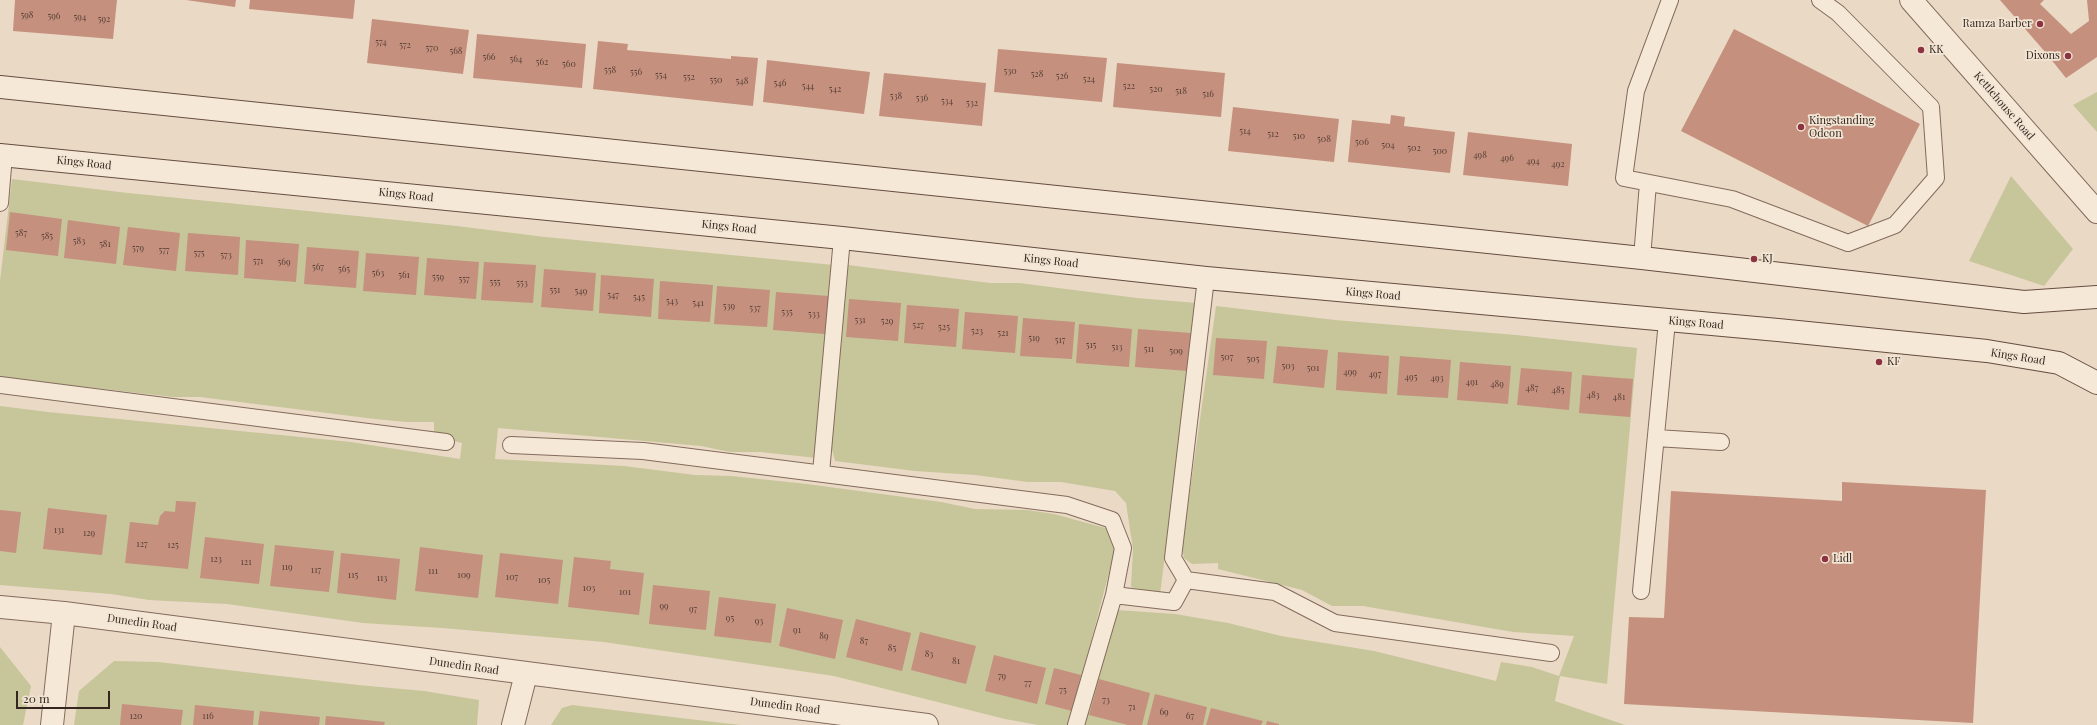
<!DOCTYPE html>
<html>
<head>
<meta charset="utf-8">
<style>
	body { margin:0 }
	#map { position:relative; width:2097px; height:725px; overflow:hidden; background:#ead9c5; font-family:"Playfair Display",serif }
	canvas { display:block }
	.scale { position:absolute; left:16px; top:691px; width:94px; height:18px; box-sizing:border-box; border:2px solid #35261f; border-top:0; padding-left:5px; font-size:12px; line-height:14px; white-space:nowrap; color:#35261f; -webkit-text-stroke:3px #f2e5d4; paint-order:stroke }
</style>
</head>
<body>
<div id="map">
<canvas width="2097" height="725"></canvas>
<div class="scale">20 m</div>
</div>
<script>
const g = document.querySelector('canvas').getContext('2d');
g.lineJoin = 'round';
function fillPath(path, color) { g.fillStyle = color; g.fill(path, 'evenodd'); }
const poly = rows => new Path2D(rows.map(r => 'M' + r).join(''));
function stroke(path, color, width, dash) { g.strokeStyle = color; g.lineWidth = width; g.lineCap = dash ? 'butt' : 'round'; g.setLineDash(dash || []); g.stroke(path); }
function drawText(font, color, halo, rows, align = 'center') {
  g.font = font + ' "Playfair Display",serif'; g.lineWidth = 3.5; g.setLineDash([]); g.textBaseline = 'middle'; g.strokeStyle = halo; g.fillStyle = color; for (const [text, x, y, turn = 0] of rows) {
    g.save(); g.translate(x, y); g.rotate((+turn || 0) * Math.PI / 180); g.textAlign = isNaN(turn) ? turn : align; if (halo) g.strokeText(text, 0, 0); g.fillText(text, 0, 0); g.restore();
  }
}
fillPath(poly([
	[2097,92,2097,132,2073,105],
	[2011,176,2073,249,2044,286,1969,261],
	[12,179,128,193,457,226,545,237,834,265,817,458,760,452,730,452,701,446,498,428,495,459,624,466,695,475,731,476,807,484,941,502,975,509,1027,510,1054,514,1109,529,1116,546,1069,725,1038,725,1005,719,834,676,604,642,442,628,363,623,227,604,149,600,111,594,0,585,0,406,48,412,351,442,460,459,462,443,434,436,434,422,407,422,375,419,200,397,173,397,0,377,0,281],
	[848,265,990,283,1019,283,1137,298,1197,303,1160,594,1131,587,1133,549,1126,503,1115,491,1061,482,1028,482,975,475,915,471,835,461,830,442],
	[1216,306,1335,320,1516,335,1637,348,1607,684,1560,676,1555,701,1625,725,1085,725,1117,610,1175,614,1228,623,1281,636,1374,651,1496,681,1501,662,1532,667,1559,676,1574,636,1513,632,1363,606,1332,606,1302,590,1218,569,1218,563,1192,564,1184,558,1182,547],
	[0,647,31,686,23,725,0,725],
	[114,661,158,662,358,685,424,691,479,700,477,725,74,725,79,691],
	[572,705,714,722,741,725,551,725,562,708]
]), '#c7c59a');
fillPath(poly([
	[15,0,117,0,113,39,13,31],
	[186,0,236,0,235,7],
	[250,0,355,0,353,19,249,9],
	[2000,0,2044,0,2040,4,2071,34,2089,21,2087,0,2097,0,2097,57,2066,78,2046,53],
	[372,19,469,30,463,74,367,63],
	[1734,29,1920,124,1868,226,1681,131],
	[477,34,586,44,582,88,473,78],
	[598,41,628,44,627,50,731,59,731,56,758,58,753,106,593,89],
	[998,49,1107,58,1102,102,994,92],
	[767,60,870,72,864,114,763,102],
	[1117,63,1225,73,1221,117,1113,107],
	[884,73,986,83,982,126,879,116],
	[1233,107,1339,119,1334,162,1228,151],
	[1391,115,1405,117,1404,126,1455,132,1450,173,1348,162,1352,120,1390,124],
	[1468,132,1572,144,1568,186,1463,175],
	[10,212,62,219,58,256,6,250],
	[68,220,120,227,116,264,64,258],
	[128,227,180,233,176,271,123,265],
	[188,233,240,237,238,275,185,271],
	[246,240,299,244,296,282,244,278],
	[307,247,359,251,356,288,304,284],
	[366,253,419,257,416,295,363,291],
	[427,258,479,262,476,299,424,295],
	[484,262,536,265,533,303,481,300],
	[544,269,596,273,593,311,541,307],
	[601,275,654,279,651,317,599,313],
	[660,281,713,285,710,322,658,319],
	[717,286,770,290,767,327,714,324],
	[776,292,829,296,825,334,773,330],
	[849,299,901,303,898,341,846,337],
	[907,305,959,309,956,347,904,343],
	[965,312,1018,316,1015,353,962,349],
	[1023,318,1075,322,1072,359,1020,356],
	[1079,324,1132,329,1129,367,1076,363],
	[1138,329,1191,333,1188,371,1135,367],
	[1216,338,1267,341,1264,379,1213,375],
	[1277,346,1328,350,1324,388,1273,383],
	[1338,352,1389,356,1387,394,1336,390],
	[1400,356,1451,360,1448,398,1397,395],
	[1460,362,1511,366,1508,404,1457,400],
	[1521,368,1572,372,1569,410,1517,405],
	[1582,375,1633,379,1630,417,1579,413],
	[1842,482,1986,490,1973,723,1624,704,1629,617,1664,618,1671,491,1842,501],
	[176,501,196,502,188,569,125,563,130,522,158,525,160,516,165,511,175,512],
	[48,508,107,515,102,555,43,549],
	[0,510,21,512,16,553,0,551],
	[205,537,264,544,259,584,200,578],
	[275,545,334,551,329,592,270,586],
	[420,547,483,555,478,598,415,591],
	[341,553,400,559,396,600,337,593],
	[500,553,563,560,558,604,495,597],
	[574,557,611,561,610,569,644,573,639,615,568,607],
	[653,585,710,591,706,630,649,624],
	[719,597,776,604,771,643,714,636],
	[787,608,843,620,835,659,779,646],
	[856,619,911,633,902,671,846,657],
	[920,632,976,646,966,684,911,670],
	[994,655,1046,668,1037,704,985,691],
	[1054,668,1081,675,1072,711,1045,704],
	[1099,679,1150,693,1142,725,1128,725,1089,715],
	[1155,694,1207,707,1203,725,1147,725],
	[122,704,183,710,181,725,120,725],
	[195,705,254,711,253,725,193,725],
	[1211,708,1263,721,1261,725,1206,725],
	[260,711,320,717,319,725,258,725],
	[326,716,385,722,384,725,325,725],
	[1267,721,1279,724,1279,725,1266,725]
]), '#c5907e');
const service = poly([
	[1670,0,1636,91,1624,178,1732,199,1848,243,1895,225,1936,178,1931,107,1838,13,1820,0],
	[0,203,4,155],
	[1642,258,1648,183],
	[1206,278,1173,558,1186,580,1275,592,1335,623,1551,653],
	[0,385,446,442],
	[1656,438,1721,442],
	[511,445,643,451,1067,505,1112,520,1123,548,1114,595,1174,602,1186,580],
	[821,473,842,238],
	[1641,591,1667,321],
	[1076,725,1114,595]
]);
const minor = poly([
	[1911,0,2097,212],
	[0,607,64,613,927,725],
	[52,725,64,613],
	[513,725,526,674]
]);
const secondary = poly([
	[0,87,1642,258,2024,302,2097,297],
	[0,155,842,238,1206,278,1778,330,1987,351,2059,363,2097,383]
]);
stroke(service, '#836b5c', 18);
stroke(minor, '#836b5c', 24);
stroke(secondary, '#654d40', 24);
stroke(service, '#f6e8d7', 16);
stroke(minor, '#f6e8d7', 22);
stroke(secondary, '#f6e8d7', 22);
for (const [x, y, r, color] of [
	[2040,24,4,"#8d3241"],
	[1921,50,4,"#8d3241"],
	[2068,56,4,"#8d3241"],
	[1801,127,4,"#8d3241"],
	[1754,259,4,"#8d3241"],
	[1879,362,4,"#8d3241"],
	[1825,559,4,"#8d3241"]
]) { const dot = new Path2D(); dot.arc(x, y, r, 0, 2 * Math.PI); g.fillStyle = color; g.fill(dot); stroke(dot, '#f2e5d4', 1.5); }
drawText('9px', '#594037', null, [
	["598",27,15],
	["596",54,16],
	["594",80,17],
	["592",104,19],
	["574",381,42],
	["572",405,45],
	["570",432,48],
	["568",456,51],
	["566",489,57],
	["564",516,59],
	["562",542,62],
	["560",569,64],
	["558",610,70],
	["530",1010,71],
	["556",636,72],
	["528",1037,74],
	["554",661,75],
	["526",1062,76],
	["552",689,77],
	["524",1089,79],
	["550",716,80],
	["548",742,81],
	["546",780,83],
	["544",808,86],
	["522",1129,86],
	["542",835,89],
	["520",1156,89],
	["518",1181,91],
	["516",1208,94],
	["538",896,96],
	["536",922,98],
	["534",947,101],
	["532",972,103],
	["514",1245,131],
	["512",1273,134],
	["510",1299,136],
	["508",1324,139],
	["506",1362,142],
	["504",1388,145],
	["502",1414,148],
	["500",1440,151],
	["498",1480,155],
	["496",1507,158],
	["494",1533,161],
	["492",1558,164],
	["587",21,233],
	["585",47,236],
	["583",79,241],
	["581",105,244],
	["579",138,248],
	["577",164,250],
	["575",199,253],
	["573",226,255],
	["571",258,261],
	["569",284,262],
	["567",318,267],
	["565",344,269],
	["563",378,273],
	["561",404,275],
	["559",438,277],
	["557",464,279],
	["555",495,282],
	["553",522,283],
	["551",555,290],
	["549",581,291],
	["547",613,295],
	["545",639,297],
	["543",672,301],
	["541",698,303],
	["539",729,306],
	["537",755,308],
	["535",787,312],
	["533",814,314],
	["531",860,320],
	["529",887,321],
	["527",918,325],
	["525",944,327],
	["523",977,331],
	["521",1003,333],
	["519",1034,338],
	["517",1060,340],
	["515",1091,345],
	["513",1117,347],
	["511",1149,349],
	["509",1176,351],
	["507",1227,357],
	["505",1253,359],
	["503",1288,366],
	["501",1313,368],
	["499",1350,372],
	["497",1375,374],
	["495",1411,377],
	["493",1437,378],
	["491",1472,382],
	["489",1497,384],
	["487",1532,388],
	["485",1558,390],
	["483",1593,395],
	["481",1619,397],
	["131",59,530],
	["129",89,533],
	["127",142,544],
	["125",173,545],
	["123",216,559],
	["121",246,562],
	["119",287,567],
	["117",316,570],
	["111",433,571],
	["115",353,575],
	["109",464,575],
	["107",512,577],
	["113",382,578],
	["105",544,580],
	["103",589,588],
	["101",625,592],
	["99",664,606],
	["97",693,609],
	["95",730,618],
	["93",759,621],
	["91",797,630],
	["89",824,636],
	["87",864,641],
	["85",892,648],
	["83",929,654],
	["81",956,661],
	["79",1002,676],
	["77",1028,683],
	["75",1063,690],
	["73",1106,700],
	["71",1132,707],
	["69",1164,712],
	["120",136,716],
	["116",208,716],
	["67",1190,716]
]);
drawText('11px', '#35261f', '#f2e5d4', [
	["Ramza Barber",2032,24,"right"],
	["KK",1929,50],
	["Dixons",2060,56,"right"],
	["Kingstanding",1809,121],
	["Odeon",1809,134],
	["KJ",1762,259],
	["KF",1887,362],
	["Lidl",1833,559]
], 'left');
drawText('11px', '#35261f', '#f2e5d4', [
	["Kettlehouse Road",2004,106,49],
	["Kings Road",84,163,6],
	["Kings Road",406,195,6],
	["Kings Road",729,227,6],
	["Kings Road",1051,261,6],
	["Kings Road",1373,294,5],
	["Kings Road",1696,323,5],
	["Kings Road",2018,357,9],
	["Dunedin Road",142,623,8],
	["Dunedin Road",464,666,8],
	["Dunedin Road",785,706,7]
]);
</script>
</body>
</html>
